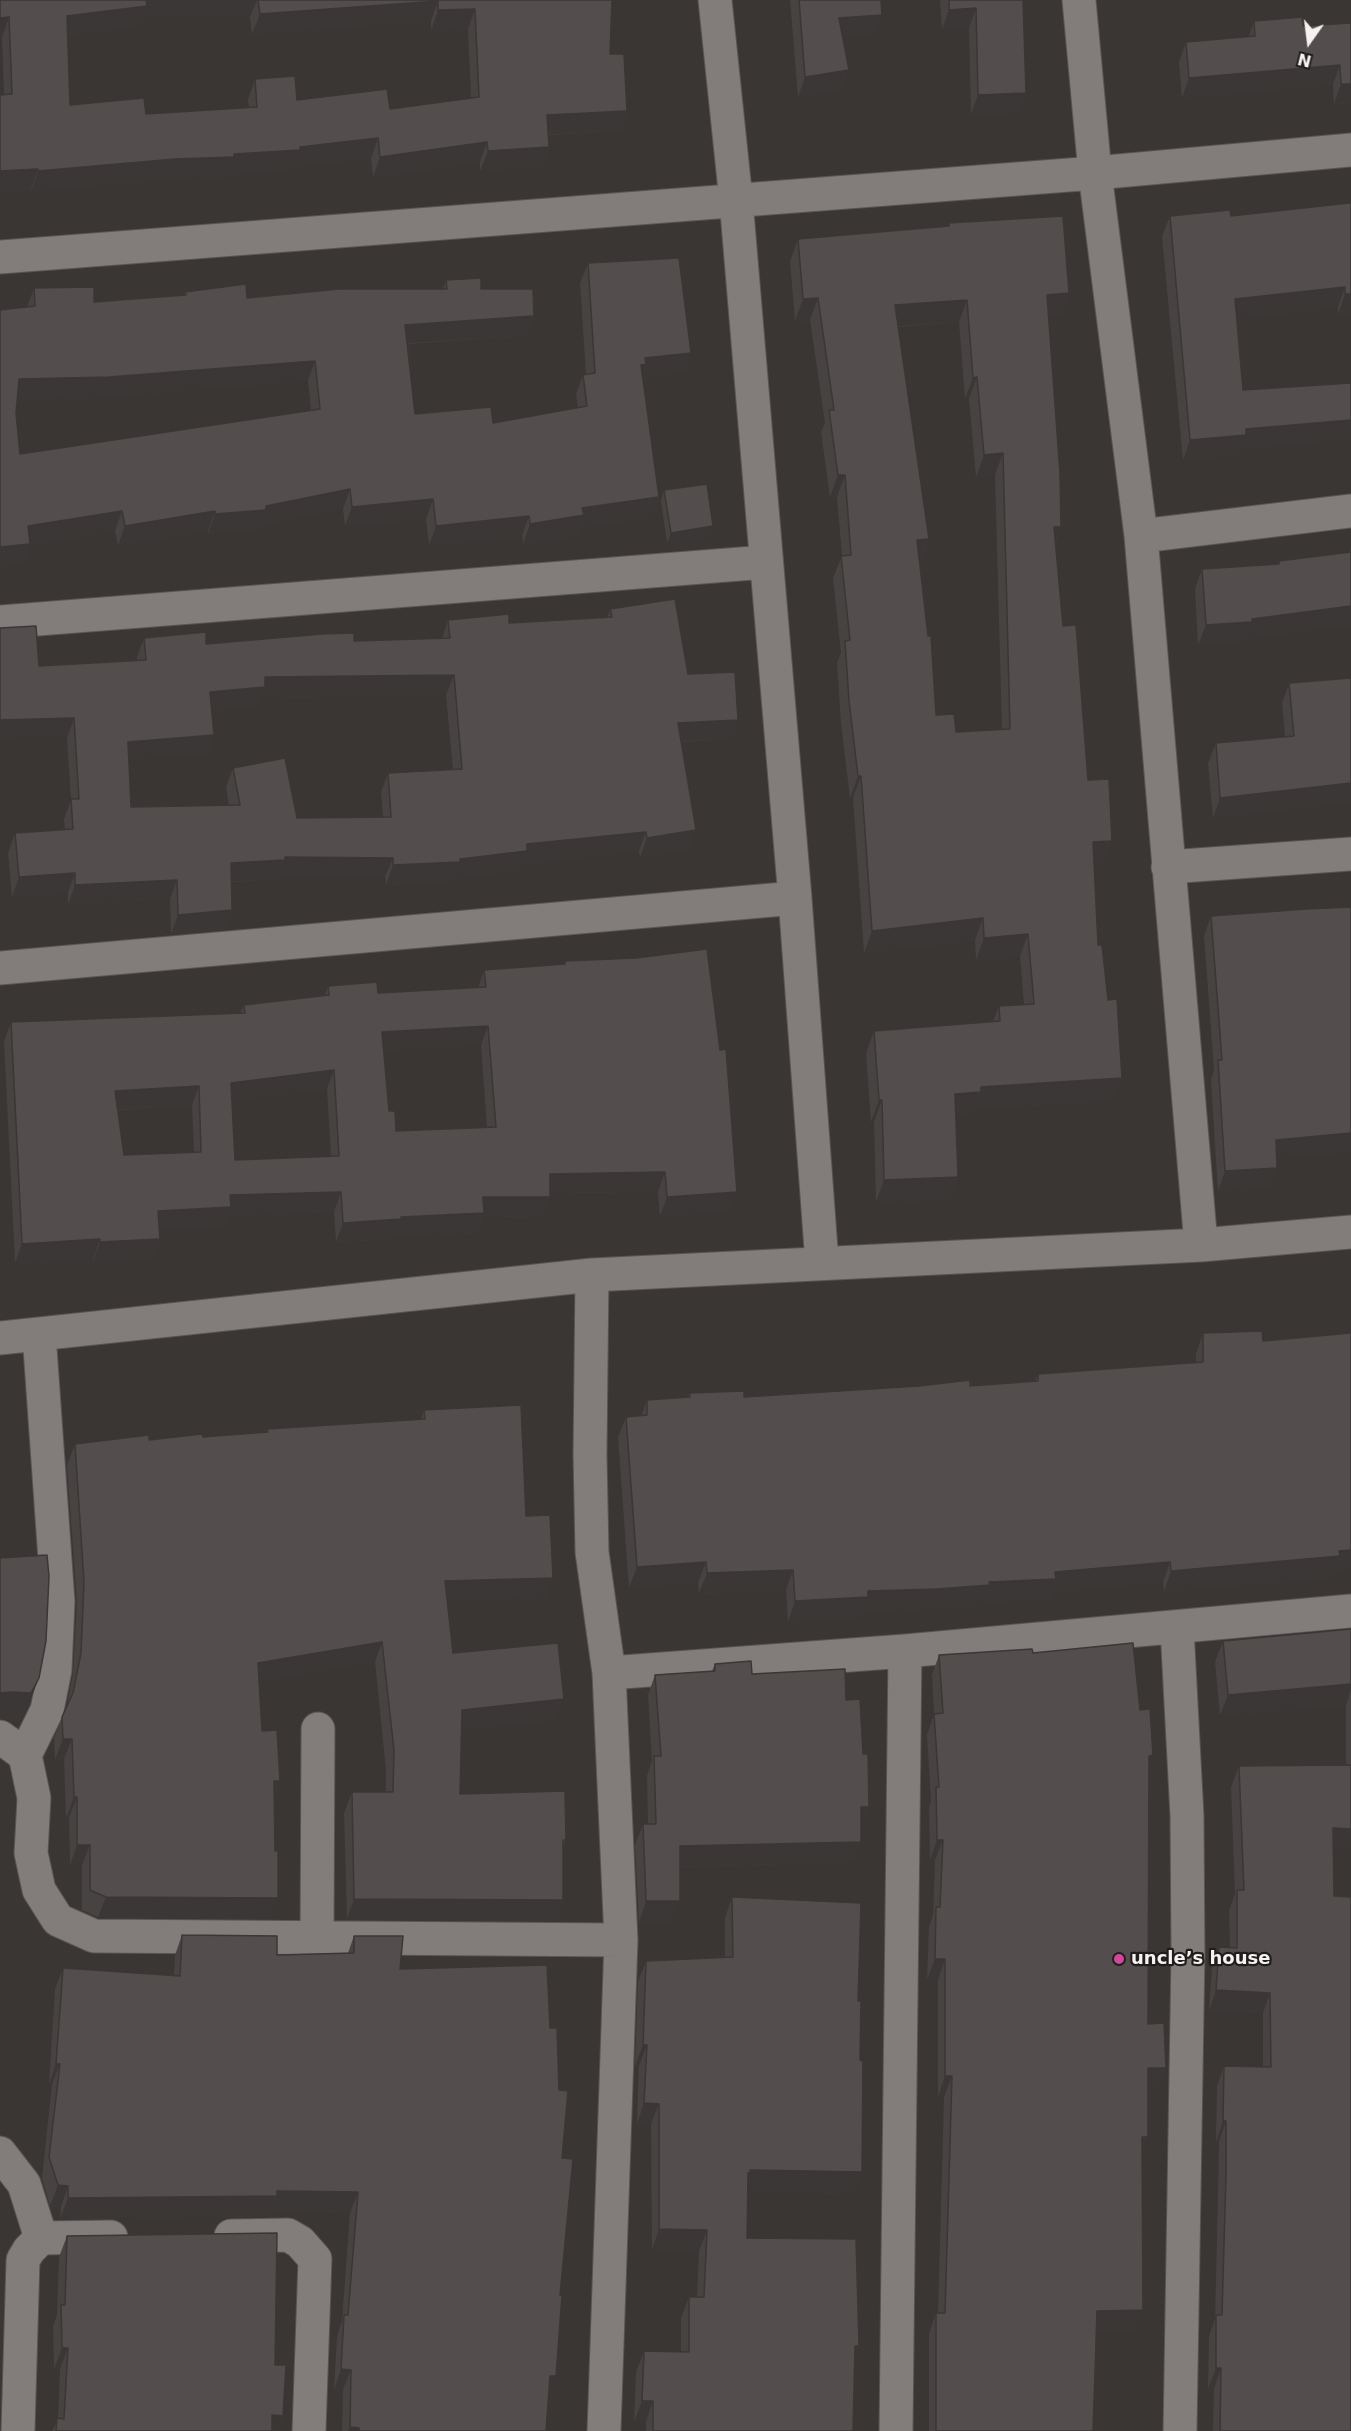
<!DOCTYPE html>
<html>
<head>
<meta charset="utf-8">
<style>
	body { margin:0 }
	#map { position:relative; width:1351px; height:2431px; overflow:hidden; background:#3a3633; font-family:"DejaVu Sans",sans-serif }
	canvas { display:block }
	.north { position:absolute; left:1279px; top:12px; width:60px; height:60px; -webkit-text-stroke:4px #201e1d; paint-order:stroke; rotate:194deg; font-size:16px; font-weight:700; line-height:24px; text-align:center; color:#f5f2f1 }
	.north::after { content:''; display:block; margin:auto; width:21px; height:27px; background:#f5f2f1; clip-path:polygon(50% 0,100% 100%,50% 72%,0 100%) }
</style>
</head>
<body>
<div id="map">
<canvas width="1351" height="2431"></canvas>
<div class="north">N</div>
</div>
<script>
const g = document.querySelector('canvas').getContext('2d');
g.lineJoin = 'round';
const poly = rows => new Path2D(rows.map(r => 'M' + r).join(''));
function stroke(path, color, width, dash) { g.strokeStyle = color; g.lineWidth = width; g.lineCap = dash ? 'butt' : 'round'; g.setLineDash(dash || []); g.stroke(path); }
function fillPath(path, color) { g.fillStyle = color; g.fill(path, 'evenodd'); }
function drawText(font, color, halo, rows, align = 'center') {
  g.font = font + ' "DejaVu Sans",sans-serif'; g.lineWidth = 4.5; g.setLineDash([]); g.textBaseline = 'middle'; g.strokeStyle = halo; g.fillStyle = color; for (const [text, x, y, turn = 0] of rows) {
    g.save(); g.translate(x, y); g.rotate((+turn || 0) * Math.PI / 180); g.textAlign = isNaN(turn) ? turn : align; if (halo) g.strokeText(text, 0, 0); g.fillText(text, 0, 0); g.restore();
  }
}
const minor = poly([
	[715,0,736,200,795,898,822,1263],
	[1079,0,1095,173,1141,536,1201,1245],
	[0,257,1095,173,1351,150],
	[1141,536,1351,511],
	[0,622,766,562],
	[1168,867,1351,854],
	[0,968,795,898],
	[592,1275,590,1455,592,1552,609,1673,621,1940,604,2431],
	[0,1338,592,1275,1201,1245,1351,1232],
	[1177,1628,1187,1816,1188,1954,1180,2431],
	[609,1673,905,1651,1351,1611],
	[0,1737,25,1755,34,1798,31,1853,39,1890,58,1920,94,1936,621,1940],
	[25,1755,47,1710,55,1670,58,1602,39,1334],
	[317,1938,318,1729],
	[0,2153,24,2184,41,2238],
	[231,2236,288,2235,300,2242,315,2259,309,2431],
	[18,2431,23,2260,29,2250,41,2238,111,2237],
	[896,2431,905,1651]
]);
stroke(minor, '#585453', 35);
stroke(minor, '#827d7a', 33);
fillPath(poly([
	[0,0,613,0,612,3,610,54,627,111,620,131,548,135,549,147,542,167,480,171,480,162,373,177,371,158,294,167,293,170,228,174,227,177,168,179,31,191,31,189,0,191,0,95,4,95,2,37,0,38],
	[143,17,250,17,252,34,431,21,431,31,468,29,471,98,390,109,297,100,255,79,248,99,249,108,146,114,70,105,67,35,140,26],
	[790,0,881,0,875,34,843,36,842,89,798,97],
	[940,0,1023,0,1026,93,1019,113,971,114,969,28,942,29],
	[1254,21,1303,26,1351,23,1351,103,1334,104,1333,84,1182,98,1179,62,1186,42,1249,36],
	[1351,203,1351,314,1338,314,1338,307,1237,318,1243,390,1341,440,1242,449,1239,455,1183,460,1162,236,1170,216,1231,216],
	[949,223,1069,293,1061,315,1048,316,1061,527,1056,542,1063,626,1088,780,1104,863,1094,863,1098,945,1122,1078,1114,1100,975,1108,973,1114,956,1115,958,1177,950,1199,876,1202,874,1122,871,1122,866,1053,874,1031,993,1021,999,1006,1024,1005,1020,956,976,960,975,940,864,953,853,798,850,798,841,723,837,663,841,653,833,578,842,556,837,497,830,497,821,432,825,423,810,320,795,321,790,261,798,239,948,226],
	[959,322,965,399,969,399,976,477,995,475,1002,730,956,732,936,715,920,561,921,561,929,539,898,327],
	[679,258,691,353,684,372,643,377,659,497,652,517,579,527,576,535,523,544,522,536,429,545,426,519,345,526,343,509,260,525,259,529,208,534,208,531,118,545,115,531,30,544,23,564,0,566,0,310,27,307,34,288,94,287,94,302,184,295,185,292,246,284,247,298,339,289,443,289,446,280,481,278,481,289,533,289,534,316,527,335,408,344,415,414,491,407,493,423,578,408,576,394,583,375,586,374,580,283,588,263],
	[308,380,311,411,20,454,16,413,17,399,102,397],
	[664,490,713,526,710,537,667,543,661,501],
	[1351,548,1351,625,1246,638,1244,641,1198,645,1195,589,1202,569,1278,564,1279,561,1350,552],
	[610,609,688,674,738,720,731,739,681,742,689,850,640,857,639,851,523,864,520,870,454,878,453,882,386,885,385,877,279,877,278,879,232,882,232,910,225,929,171,934,170,899,68,904,68,892,12,897,8,853,15,833,65,830,64,819,71,800,67,738,39,666,137,660,137,657,144,638,206,644,442,638,448,620,509,623,607,618],
	[446,695,453,770,388,773,381,792,383,817,297,818,233,768,226,787,229,805,131,807,129,760,207,754,214,735,212,711,258,707,262,697],
	[1351,678,1351,802,1213,818,1208,763,1216,743,1285,737,1282,703,1289,683],
	[1211,916,1351,1152,1277,1159,1270,1188,1218,1191,1211,1080,1214,1070,1204,936],
	[565,961,730,1211,660,1216,658,1192,550,1193,543,1217,483,1216,477,1232,395,1236,394,1239,336,1242,334,1212,229,1215,224,1226,159,1230,160,1239,153,1258,93,1261,93,1259,15,1263,4,1042,11,1022,240,1013,244,1005,325,995,328,986,378,993,478,988,484,970,564,964],
	[481,1045,487,1127,396,1131,389,1111,384,1051],
	[327,1089,331,1156,235,1160,232,1101],
	[192,1105,194,1152,124,1155,117,1110],
	[1203,1333,1263,1341,1334,1571,1332,1577,1164,1592,1163,1582,1051,1592,1048,1599,983,1603,982,1606,929,1609,863,1611,861,1618,788,1622,786,1590,699,1593,698,1583,629,1588,618,1437,626,1417,641,1416,647,1400,688,1397,689,1393,744,1397,970,1386,1035,1381,1038,1374,1196,1363,1196,1354],
	[424,1410,526,1516,553,1578,545,1598,448,1601,453,1653,557,1720,462,1730,460,1794,566,1840,563,1847,563,1900,556,1921,347,1919,344,1813,352,1792,386,1792,386,1770,375,1662,259,1682,262,1731,280,1781,274,1797,270,1919,98,1917,82,1910,82,1865,70,1865,69,1818,66,1818,64,1759,55,1760,54,1738,67,1706,73,1674,77,1603,67,1465,75,1444,203,1437,266,1432,267,1429,421,1419],
	[1351,1629,1351,1849,1334,1849,1334,1896,1351,2431,1213,2431,1214,2389,1208,2389,1209,2336,1215,2319,1218,2196,1219,2142,1216,2142,1217,2086,1224,2066,1263,2066,1263,2013,1209,2011,1212,1968,1219,1947,1230,1948,1229,1911,1235,1894,1231,1787,1239,1766,1346,1765,1346,1705,1220,1715,1215,1662,1223,1641],
	[1033,1653,1140,1710,1149,1767,1148,2024,1166,2068,1158,2089,1148,2089,1142,2152,1135,2331,1097,2331,1093,2431,929,2431,929,2333,936,2313,938,2313,944,2097,938,2097,938,1980,927,1979,929,1927,933,1915,935,1860,930,1860,929,1808,931,1801,927,1735,934,1714,932,1675,939,1655],
	[715,1664,846,1700,863,1754,869,1807,861,1828,861,1842,853,1862,680,1867,672,1922,639,1922,635,1845,643,1824,648,1824,647,1776,652,1761,648,1695,655,1675,712,1671],
	[732,1897,854,2193,748,2191,747,2238,855,2359,853,2431,646,2431,646,2422,634,2422,636,2372,644,2351,681,2352,681,2318,689,2297,697,2297,699,2251,652,2250,651,2124,637,2124,639,2066,635,2066,638,1981,646,1961,725,1957,725,1918],
	[182,1935,277,1955,348,1953,354,1936,400,1969,550,2028,559,2090,562,2158,546,2431,342,2431,343,2390,334,2390,337,2336,342,2321,350,2213,271,2211,269,2216,60,2219,61,2207,50,2206,42,2178,52,2084,49,2084,55,1989,63,1968,174,1975,175,1955],
	[67,2236,275,2365,283,2416,278,2431,52,2431,58,2419,60,2369,54,2369,53,2326,57,2315,59,2257]
]), '#474342');
fillPath(poly([
	[144,0,257,0,250,17,143,17,140,26,59,36,67,16],
	[438,1,431,21,252,34,260,14],
	[976,8,969,28,942,29,949,10],
	[475,9,468,29,431,31,438,10],
	[882,15,875,34,832,37,839,18],
	[9,17,2,37,0,38,0,18],
	[1340,65,1333,84,1182,98,1189,78],
	[849,70,842,89,798,97,805,77],
	[1341,84,1351,84,1351,103,1334,104],
	[1026,93,1019,113,971,114,978,95],
	[627,111,620,131,539,135,547,115],
	[378,138,371,158,294,167,293,170,228,174,227,177,168,179,31,191,38,171,234,154,300,147],
	[487,142,480,162,373,177,380,157],
	[549,147,542,167,480,171,488,151],
	[38,169,31,189,0,191,0,171],
	[1345,287,1338,307,1228,319,1235,299],
	[1069,293,1061,315,1039,317,1047,295],
	[1345,294,1351,294,1351,314,1338,314],
	[818,298,810,320,795,321,803,299],
	[967,300,959,322,887,327,895,305],
	[534,316,527,335,398,344,405,325],
	[691,353,684,372,641,377,641,365,645,358],
	[315,361,308,380,102,397,12,399,19,379],
	[977,377,969,399,965,399,973,378],
	[1351,420,1351,440,1242,449,1239,455,1183,460,1190,440,1246,429],
	[1003,453,995,475,976,477,984,455],
	[838,475,845,475,837,497,830,497],
	[350,489,343,509,260,525,259,529,208,534,215,514,266,506],
	[659,497,652,517,579,527,576,535,523,544,530,524,582,508],
	[433,499,426,519,345,526,352,507],
	[122,511,115,531,23,545,30,544,23,564,0,566,0,547,28,526],
	[215,511,208,531,118,545,125,526],
	[529,516,522,536,429,545,436,526],
	[713,526,710,537,667,543,671,533],
	[1054,527,1061,527,1053,549],
	[929,539,921,561,909,562,917,540],
	[1351,606,1351,625,1246,638,1244,641,1198,645,1206,625],
	[454,675,446,695,262,697,258,707,203,712,210,692,265,677],
	[74,718,67,738,0,739,0,720],
	[738,720,731,739,671,742,678,723],
	[214,735,207,754,121,761,128,742],
	[858,776,861,776,853,798,850,798],
	[1351,783,1351,802,1213,818,1220,798],
	[696,830,689,850,640,857,647,838],
	[646,832,639,851,523,864,520,870,454,878,453,882,386,885,393,865,460,859,527,844],
	[1112,841,1104,863,1085,864,1093,842],
	[285,857,393,858,385,877,279,877,278,879,224,882,231,863],
	[75,873,68,892,12,897,19,877],
	[177,880,170,899,68,904,75,885],
	[232,910,225,929,171,934,178,915],
	[983,918,975,940,864,953,872,931],
	[1028,934,1020,956,976,960,984,938],
	[488,1026,481,1045,375,1052,382,1032],
	[334,1070,327,1089,224,1102,231,1083],
	[1122,1078,1114,1100,975,1108,973,1114,947,1116,955,1094,981,1087],
	[199,1086,192,1105,108,1110,115,1091],
	[879,1100,882,1100,874,1122,871,1122],
	[1351,1133,1351,1152,1269,1160,1276,1140],
	[1277,1168,1270,1188,1218,1191,1225,1171],
	[665,1172,658,1192,543,1193,550,1174],
	[958,1177,950,1199,876,1202,884,1180],
	[341,1192,334,1212,229,1215,224,1226,151,1231,158,1211,230,1195],
	[737,1192,730,1211,660,1216,667,1197],
	[483,1197,550,1197,543,1217,483,1216,477,1232,395,1236,394,1239,336,1242,343,1223,401,1217],
	[100,1239,93,1259,15,1263,22,1244],
	[160,1239,153,1258,93,1261,100,1242],
	[1351,1550,1351,1570,1334,1571,1332,1577,1164,1592,1171,1571],
	[706,1562,698,1583,629,1588,637,1567],
	[1170,1562,1163,1582,1051,1592,1048,1599,983,1603,982,1606,929,1609,863,1611,861,1618,788,1622,795,1601,868,1591,989,1582,1055,1572],
	[793,1570,786,1590,699,1593,707,1573],
	[553,1578,545,1598,438,1602,445,1581],
	[382,1642,375,1662,251,1684,258,1663],
	[39,1678,29,1704,22,1719,0,1719,0,1693],
	[1351,1684,1351,1690,1346,1705,1220,1715,1228,1695],
	[564,1699,557,1720,455,1731,462,1710],
	[63,1739,72,1739,64,1759,55,1760],
	[1153,1755,1146,1776,1149,1756],
	[274,1781,280,1781,273,1801],
	[74,1797,77,1797,69,1818,66,1818],
	[861,1807,869,1807,862,1828,854,1828],
	[1333,1828,1351,1829,1351,1849,1326,1849],
	[937,1840,943,1840,935,1860,930,1860],
	[861,1842,853,1862,673,1867,680,1846],
	[77,1845,90,1845,82,1865,70,1865],
	[106,1897,278,1898,270,1919,98,1917],
	[354,1899,563,1900,556,1921,347,1919],
	[646,1901,680,1901,672,1922,639,1922],
	[935,1959,945,1959,938,1980,927,1979],
	[1216,1990,1270,1993,1263,2013,1209,2011],
	[643,2045,647,2045,639,2066,635,2066],
	[56,2064,60,2064,52,2084,49,2084],
	[1148,2068,1166,2068,1158,2089,1140,2089],
	[945,2076,952,2076,944,2097,938,2097],
	[644,2103,659,2104,651,2124,637,2124],
	[1223,2121,1226,2121,1219,2142,1216,2142],
	[1142,2137,1148,2137,1140,2157],
	[750,2170,862,2172,854,2193,744,2191,748,2173],
	[58,2185,68,2186,61,2207,50,2206],
	[277,2191,358,2192,350,2213,271,2211,269,2216,60,2219,68,2198],
	[659,2229,707,2230,699,2251,652,2250],
	[1143,2310,1135,2331,1090,2331,1097,2311],
	[855,2346,859,2346,852,2366],
	[62,2348,68,2348,60,2369,54,2369],
	[1216,2368,1221,2368,1214,2389,1208,2389],
	[341,2369,351,2370,343,2390,334,2390],
	[550,2376,556,2376,549,2397],
	[642,2401,653,2401,646,2422,634,2422],
	[272,2415,283,2416,278,2431,266,2431],
	[350,2427,359,2428,358,2431,348,2431]
]), '#3a3736');
const building = poly([
	[0,0,146,0,147,6,67,16,70,105,144,98,146,114,257,107,255,79,295,76,297,100,387,89,390,109,479,97,475,9,438,10,438,1,260,14,258,0,612,0,610,54,624,54,627,111,547,115,549,147,488,151,487,142,380,157,378,138,300,147,300,150,234,154,234,157,175,159,38,171,38,169,0,171,0,95,12,94,9,17,0,18,0,0],
	[799,0,881,0,882,15,839,18,849,70,805,77,799,0],
	[949,0,1023,0,1026,93,978,95,976,8,949,10,949,0],
	[1302,17,1303,26,1351,23,1351,84,1341,84,1340,65,1189,78,1186,42,1255,36,1254,21,1302,17],
	[1349,203,1351,203,1351,294,1345,294,1345,287,1235,299,1243,390,1351,383,1351,420,1246,429,1246,435,1190,440,1170,216,1230,210,1231,216,1349,203],
	[1063,216,1069,293,1047,295,1060,473,1061,527,1054,527,1063,626,1076,625,1088,780,1109,779,1112,841,1093,842,1098,945,1102,945,1108,1000,1117,999,1122,1078,981,1087,981,1092,955,1094,958,1177,884,1180,882,1100,879,1100,874,1031,1000,1021,999,1006,1034,1004,1028,934,984,938,983,918,872,931,861,776,858,776,849,701,845,641,850,640,841,556,851,555,845,475,838,475,829,410,834,410,818,298,803,299,798,239,949,226,949,223,1063,216],
	[967,300,973,378,977,377,984,455,1003,453,1010,729,956,732,954,714,936,715,931,636,928,636,917,540,929,539,895,305,967,300],
	[679,258,691,353,645,358,646,364,641,365,659,497,582,508,584,515,530,524,529,516,436,526,433,499,352,507,350,489,266,506,266,510,215,514,215,511,125,526,122,511,28,526,30,544,0,547,0,310,35,306,34,288,94,287,94,302,186,295,185,292,246,284,247,298,339,289,447,289,446,280,481,278,481,289,533,289,534,316,405,325,415,414,491,407,493,423,587,406,583,375,595,373,588,263,679,258],
	[315,361,320,409,20,454,16,413,19,379,109,377,315,361],
	[707,484,713,526,671,533,664,490,707,484],
	[1351,552,1351,606,1252,619,1252,622,1206,625,1202,569,1279,564,1279,561,1351,552],
	[675,599,688,674,735,672,738,720,678,723,696,830,647,838,646,832,527,844,527,851,460,859,460,862,393,865,393,858,285,857,285,860,231,863,232,910,178,915,177,880,75,885,75,873,19,877,15,833,73,829,71,799,79,799,74,718,0,720,0,628,36,626,39,666,146,660,144,638,206,632,206,644,322,634,354,633,354,641,450,638,448,620,509,614,509,623,612,617,610,609,675,599],
	[454,675,462,769,388,773,391,817,297,818,285,758,233,768,240,805,131,807,128,742,214,735,210,692,265,687,265,677,454,675],
	[1351,678,1351,783,1220,798,1216,743,1294,736,1289,683,1351,678],
	[1351,907,1351,1133,1276,1140,1277,1168,1225,1171,1218,1060,1222,1060,1211,916,1306,909,1351,907],
	[707,949,720,1050,726,1049,737,1192,667,1197,665,1172,550,1174,550,1197,483,1197,484,1213,401,1217,401,1219,343,1223,341,1192,230,1195,231,1207,158,1211,160,1239,100,1242,100,1239,22,1244,11,1022,245,1013,244,1005,329,995,328,986,377,982,378,993,486,987,484,970,565,964,565,961,636,958,707,949],
	[488,1026,496,1127,396,1131,395,1111,389,1111,382,1032,488,1026],
	[334,1070,339,1156,235,1160,231,1083,334,1070],
	[199,1086,201,1152,124,1155,115,1091,199,1086],
	[1262,1331,1263,1341,1351,1333,1351,1550,1339,1551,1340,1556,1171,1571,1170,1562,1055,1572,1056,1579,989,1582,990,1585,937,1589,868,1591,868,1597,795,1601,793,1570,707,1573,706,1562,637,1567,626,1417,647,1415,647,1400,690,1397,689,1393,744,1391,744,1397,919,1386,970,1380,970,1386,1038,1381,1038,1374,1203,1362,1203,1333,1262,1331],
	[521,1405,526,1516,550,1515,553,1578,445,1581,453,1653,558,1643,564,1699,462,1710,460,1794,565,1791,566,1840,563,1840,563,1900,354,1899,352,1792,393,1792,394,1750,382,1642,258,1663,262,1731,277,1730,280,1781,274,1781,275,1851,278,1851,278,1898,106,1897,90,1890,90,1845,77,1845,77,1797,74,1797,72,1739,63,1739,62,1717,73,1693,81,1653,84,1582,75,1444,149,1435,149,1440,202,1434,203,1437,268,1432,267,1429,425,1419,424,1410,521,1405],
	[47,1555,49,1576,46,1641,39,1678,31,1693,11,1692,0,1693,0,1558,47,1555],
	[1351,1629,1351,1684,1228,1695,1223,1641,1351,1629],
	[1133,1643,1140,1710,1150,1709,1153,1755,1149,1756,1148,2024,1164,2023,1166,2068,1148,2068,1148,2137,1142,2137,1143,2310,1097,2311,1093,2431,936,2431,936,2313,945,2313,952,2076,945,2076,945,1959,935,1959,936,1907,940,1907,943,1840,937,1840,936,1787,939,1787,934,1714,943,1713,939,1655,1032,1649,1033,1653,1133,1643],
	[751,1661,752,1674,845,1669,846,1700,860,1699,863,1754,868,1754,869,1807,861,1807,861,1842,680,1846,680,1901,646,1901,643,1824,656,1824,654,1756,661,1756,655,1675,715,1671,715,1664,751,1661],
	[1351,1765,1351,1829,1333,1828,1334,1896,1351,1897,1351,2431,1220,2431,1221,2368,1216,2368,1216,2315,1222,2315,1226,2175,1226,2121,1223,2121,1224,2066,1271,2067,1270,1993,1216,1990,1219,1947,1237,1948,1237,1890,1244,1890,1239,1766,1351,1765],
	[732,1897,861,1903,858,2001,861,2001,860,2060,863,2061,862,2172,750,2170,750,2173,748,2173,747,2238,856,2239,859,2346,855,2346,853,2431,653,2431,653,2401,642,2401,644,2351,689,2352,689,2297,704,2297,707,2230,659,2229,659,2104,644,2103,647,2045,643,2045,646,1961,733,1957,732,1897],
	[182,1935,277,1936,277,1955,354,1953,354,1936,403,1936,400,1969,547,1965,550,2028,557,2028,559,2090,568,2091,562,2158,573,2159,560,2295,562,2295,556,2376,550,2376,546,2431,359,2431,359,2428,350,2427,351,2370,341,2369,344,2315,348,2315,358,2192,277,2191,277,2196,68,2198,68,2186,58,2185,49,2157,60,2064,56,2064,63,1968,180,1976,182,1935],
	[277,2233,275,2365,286,2365,283,2416,272,2415,272,2431,56,2431,57,2418,64,2419,68,2348,62,2348,61,2305,65,2305,67,2236,277,2233]
]);
fillPath(building, '#534e4d');
stroke(building, '#3a3736', 1.5);
for (const [x, y, r, color] of [
	[1119,1959,6,"#d1479c"]
]) { const dot = new Path2D(); dot.arc(x, y, r, 0, 2 * Math.PI); g.fillStyle = color; g.fill(dot); stroke(dot, '#201e1d', 2); }
drawText('bold 18px', '#f5f2f1', '#201e1d', [
	["uncle’s house",1131,1959]
], 'left');
</script>
</body>
</html>
